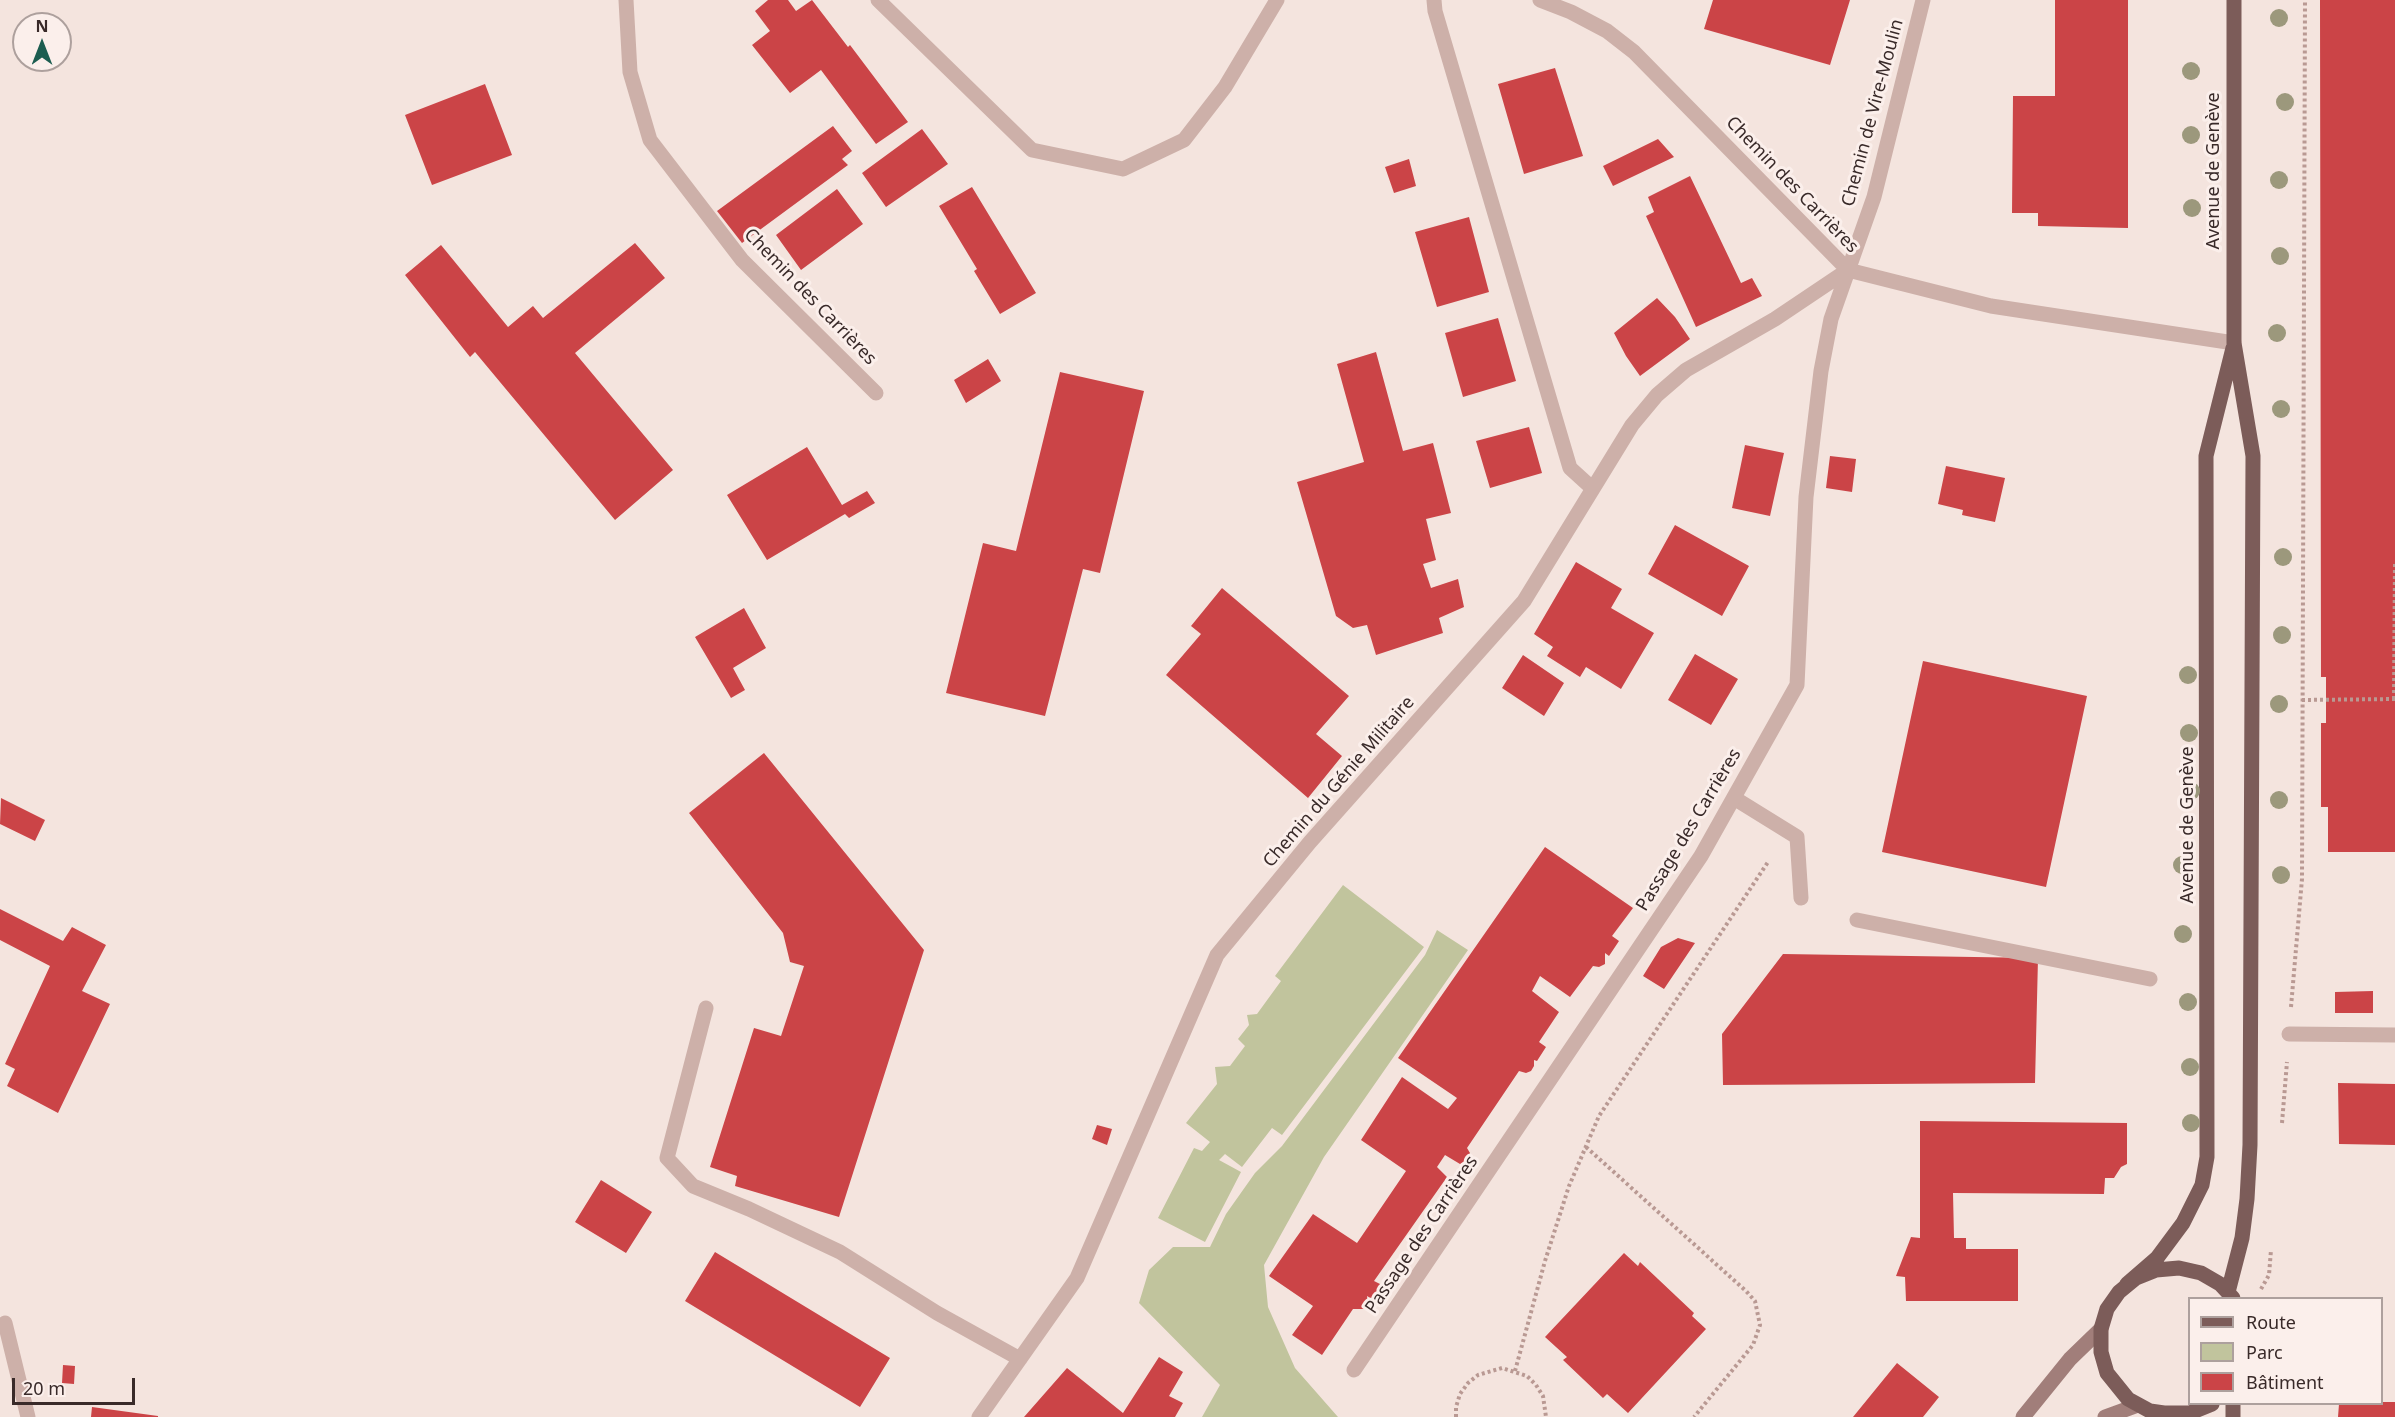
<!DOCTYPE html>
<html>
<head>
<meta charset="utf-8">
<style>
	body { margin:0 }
	#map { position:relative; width:2395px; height:1417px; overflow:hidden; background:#f4e4de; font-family:"Noto Sans",sans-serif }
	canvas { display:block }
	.legend { position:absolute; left:2188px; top:1297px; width:195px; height:108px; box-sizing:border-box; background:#fbefeb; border:2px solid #ada09d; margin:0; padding:8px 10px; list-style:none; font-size:18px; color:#392a29 }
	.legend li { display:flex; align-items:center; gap:12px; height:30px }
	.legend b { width:30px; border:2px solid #ada09d }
	.north { position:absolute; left:12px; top:12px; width:60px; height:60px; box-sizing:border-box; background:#fbefeb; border:2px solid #ada09d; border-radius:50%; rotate:0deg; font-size:16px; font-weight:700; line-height:24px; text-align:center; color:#392a29 }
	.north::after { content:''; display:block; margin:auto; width:21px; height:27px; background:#1c5d50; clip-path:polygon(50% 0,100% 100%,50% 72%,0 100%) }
	.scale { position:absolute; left:12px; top:1378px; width:123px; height:27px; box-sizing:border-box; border:3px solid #392a29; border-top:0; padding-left:8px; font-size:18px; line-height:21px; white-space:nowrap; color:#392a29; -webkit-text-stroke:4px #fbefeb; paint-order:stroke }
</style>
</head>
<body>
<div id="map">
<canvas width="2395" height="1417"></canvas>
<ul class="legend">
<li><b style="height:8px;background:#7c5c59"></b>Route</li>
<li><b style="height:16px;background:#c1c49d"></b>Parc</li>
<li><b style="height:16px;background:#cb4447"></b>Bâtiment</li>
</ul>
<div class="north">N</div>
<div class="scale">20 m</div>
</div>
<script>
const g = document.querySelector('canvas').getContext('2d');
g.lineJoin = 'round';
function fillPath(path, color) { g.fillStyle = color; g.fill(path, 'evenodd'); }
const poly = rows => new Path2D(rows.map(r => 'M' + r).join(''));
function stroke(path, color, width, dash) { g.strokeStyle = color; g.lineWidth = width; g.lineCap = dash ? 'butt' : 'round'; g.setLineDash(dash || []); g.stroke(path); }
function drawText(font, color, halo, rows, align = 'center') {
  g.font = font + ' "Noto Sans",sans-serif'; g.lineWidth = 6; g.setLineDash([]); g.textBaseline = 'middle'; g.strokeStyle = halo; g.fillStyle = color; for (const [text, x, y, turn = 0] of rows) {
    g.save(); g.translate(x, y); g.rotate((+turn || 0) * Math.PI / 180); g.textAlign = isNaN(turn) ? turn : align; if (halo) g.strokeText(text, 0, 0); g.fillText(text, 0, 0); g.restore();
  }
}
fillPath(poly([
	[1343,885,1424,947,1282,1135,1272,1128,1242,1167,1225,1154,1219,1160,1241,1172,1205,1242,1158,1218,1194,1148,1202,1151,1210,1142,1186,1123,1217,1084,1215,1067,1230,1066,1245,1046,1238,1039,1249,1025,1247,1015,1257,1014,1281,981,1275,976],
	[1437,930,1468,950,1324,1157,1264,1265,1268,1307,1295,1368,1338,1417,1202,1417,1220,1385,1139,1303,1149,1270,1173,1247,1210,1247,1226,1214,1255,1173,1282,1146,1425,955]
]), '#c1c49d');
fillPath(poly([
	[768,0,788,0,796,11,812,0,848,47,850,45,908,122,876,144,821,70,790,93,752,45,770,31,755,11],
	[1713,0,1850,0,1830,65,1704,29],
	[2055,0,2128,0,2128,228,2038,226,2038,213,2012,213,2013,96,2055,96],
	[2320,0,2395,0,2395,852,2328,852,2328,807,2321,807,2321,723,2326,723,2326,677,2321,677],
	[1555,68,1583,156,1524,174,1498,84],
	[485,84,512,155,432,185,405,115],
	[833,126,852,151,842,159,848,165,742,243,717,211],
	[922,129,948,164,886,207,862,173],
	[1658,139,1674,157,1613,186,1603,166],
	[1409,159,1416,186,1394,193,1385,167],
	[1690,176,1741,283,1752,278,1762,296,1696,327,1646,216,1654,212,1648,197],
	[972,187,1036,293,1000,314,974,271,977,269,939,206],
	[837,189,863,224,801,270,776,235],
	[1469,217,1489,292,1437,307,1415,232],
	[635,243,665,278,575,353,673,470,615,520,475,352,470,357,405,275,441,245,508,327,533,306,543,318],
	[1657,298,1675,317,1690,339,1640,376,1626,356,1614,333],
	[1498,318,1516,381,1463,397,1445,333],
	[1376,352,1403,451,1433,443,1451,513,1426,519,1436,560,1423,564,1431,588,1458,579,1464,607,1439,618,1443,633,1376,655,1367,625,1353,628,1336,616,1297,482,1364,462,1337,364],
	[988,359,1001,381,966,403,954,380],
	[1060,372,1144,391,1100,573,1083,569,1045,716,946,693,983,543,1016,551],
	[1529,427,1542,473,1490,488,1476,441],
	[1745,445,1784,453,1770,516,1732,508],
	[807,447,842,505,867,491,875,503,849,518,845,514,767,560,727,495],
	[1830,456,1856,459,1852,492,1826,488],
	[1946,466,2005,478,1995,522,1962,515,1963,510,1938,504],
	[1675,525,1749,566,1722,616,1648,574],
	[1576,562,1622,589,1611,608,1654,633,1621,689,1586,667,1580,677,1547,656,1553,647,1534,634],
	[1222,588,1349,696,1316,734,1342,756,1308,798,1166,675,1201,634,1191,626],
	[744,608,766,648,733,668,745,690,731,698,695,637],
	[1695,654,1738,679,1711,725,1668,700],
	[1523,655,1564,683,1544,716,1502,688],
	[1923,661,2087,696,2046,887,1882,852],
	[764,753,924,950,839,1217,735,1186,737,1176,710,1167,754,1028,781,1036,804,966,790,962,783,933,689,813],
	[1,798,45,820,35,841,0,824],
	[1545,847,1633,908,1612,936,1619,941,1609,956,1605,953,1605,964,1599,967,1593,966,1570,997,1540,976,1532,991,1559,1012,1539,1042,1546,1047,1537,1061,1534,1060,1534,1066,1531,1071,1526,1073,1519,1071,1467,1148,1470,1153,1469,1158,1460,1164,1445,1155,1437,1167,1447,1177,1374,1281,1382,1285,1372,1299,1367,1296,1368,1305,1364,1309,1353,1309,1322,1355,1292,1335,1313,1306,1269,1276,1313,1214,1357,1243,1406,1171,1361,1140,1402,1077,1448,1109,1457,1098,1398,1058],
	[0,909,63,941,72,927,106,945,82,991,110,1004,58,1113,7,1086,15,1069,5,1064,50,966,0,940],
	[1678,938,1695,943,1664,989,1643,976,1661,947],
	[1783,954,2038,958,2035,1083,1723,1085,1722,1034],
	[2373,991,2373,1013,2335,1013,2335,992],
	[2338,1083,2395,1084,2395,1145,2339,1144],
	[1920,1121,2127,1123,2127,1164,2121,1167,2114,1178,2105,1178,2104,1194,1953,1193,1954,1238,1966,1238,1966,1249,2018,1249,2018,1301,1906,1301,1905,1277,1896,1276,1911,1237,1920,1238],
	[1097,1125,1112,1129,1107,1145,1092,1139],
	[601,1180,652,1212,626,1253,575,1222],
	[715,1252,890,1358,860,1407,685,1301],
	[1624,1253,1638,1266,1640,1262,1694,1313,1692,1316,1706,1329,1628,1413,1607,1394,1603,1398,1563,1360,1567,1357,1545,1337],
	[1159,1357,1183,1372,1169,1396,1183,1403,1175,1417,1024,1417,1067,1368,1123,1413],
	[1897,1363,1939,1397,1923,1417,1853,1417],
	[63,1365,75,1366,74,1384,62,1383],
	[2382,1402,2395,1402,2395,1417,2338,1417,2339,1404,2382,1404],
	[92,1407,158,1416,158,1417,91,1417]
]), '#cb4447');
stroke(poly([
	[2394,699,2395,563],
	[2302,700,2395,699],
	[2291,1007,2302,879,2305,0],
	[2282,1123,2287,1062],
	[1586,1147,1746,1291,1755,1301,1760,1325,1753,1345,1694,1417],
	[2261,1289,2269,1275,2271,1250],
	[1515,1371,1545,1261,1569,1186,1599,1116,1768,862],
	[1456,1417,1456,1407,1460,1394,1468,1383,1478,1375,1502,1368,1527,1376,1536,1385,1543,1396,1546,1417]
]), '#b99993', 4, [3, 3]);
stroke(poly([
	[1434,0,1435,11,1570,468,1592,488],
	[1734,798,1797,837,1801,898],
	[1857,920,2150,979]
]), '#cdb0a9', 15);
stroke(poly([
	[626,0,630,72,650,140,742,260,876,393],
	[878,0,1032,150,1123,169,1184,140,1225,87,1277,0],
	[1540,0,1571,12,1607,31,1634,52,1848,270,1991,306,2234,343],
	[706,1008,667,1158,693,1186,749,1209,840,1252,937,1313,1020,1359],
	[2289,1034,2395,1035],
	[5,1323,28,1417],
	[1354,1370,1701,856,1797,685,1806,497,1821,371,1831,319,1874,197,1923,0],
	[979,1417,1077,1278,1217,955,1310,842,1524,601,1632,425,1657,395,1686,370,1775,319,1848,270]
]), '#cdb0a9', 15);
stroke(poly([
	[2023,1417,2070,1359,2101,1329],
	[2105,1417,2138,1405]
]), '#a17e7a', 15);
stroke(poly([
	[2127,1284,2157,1258,2183,1223,2202,1185,2207,1157,2206,456,2233,348],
	[2228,1292,2242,1238,2247,1199,2250,1145,2253,456,2234,343,2234,0],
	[2212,1404,2190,1413,2164,1413,2150,1411,2128,1399,2107,1373,2101,1352,2101,1329,2107,1309,2119,1292,2136,1278,2156,1270,2179,1268,2201,1273,2220,1284,2233,1298],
	[2233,1404,2233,1417]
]), '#7c5c59', 15);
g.fillStyle = '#9c987c';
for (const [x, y] of [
	[2279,18],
	[2191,71],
	[2285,102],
	[2191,135],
	[2279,180],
	[2192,208],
	[2280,256],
	[2277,333],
	[2281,409],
	[2283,557],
	[2282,635],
	[2188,675],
	[2279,704],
	[2189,733],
	[2191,791],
	[2279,800],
	[2182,865],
	[2281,875],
	[2183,934],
	[2188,1002],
	[2190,1067],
	[2191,1123]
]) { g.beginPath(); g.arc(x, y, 9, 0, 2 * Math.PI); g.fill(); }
drawText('18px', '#392a29', '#fbefeb', [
	["Chemin de Vire-Moulin",1873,113,-75],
	["Avenue de Genève",2214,171,-90],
	["Chemin des Carrières",1792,185,46],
	["Chemin des Carrières",810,297,46],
	["Chemin du Génie Militaire",1339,782,-49],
	["Avenue de Genève",2188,825,-90],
	["Passage des Carrières",1689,830,-59],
	["Passage des Carrières",1422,1235,-56]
]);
</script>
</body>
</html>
